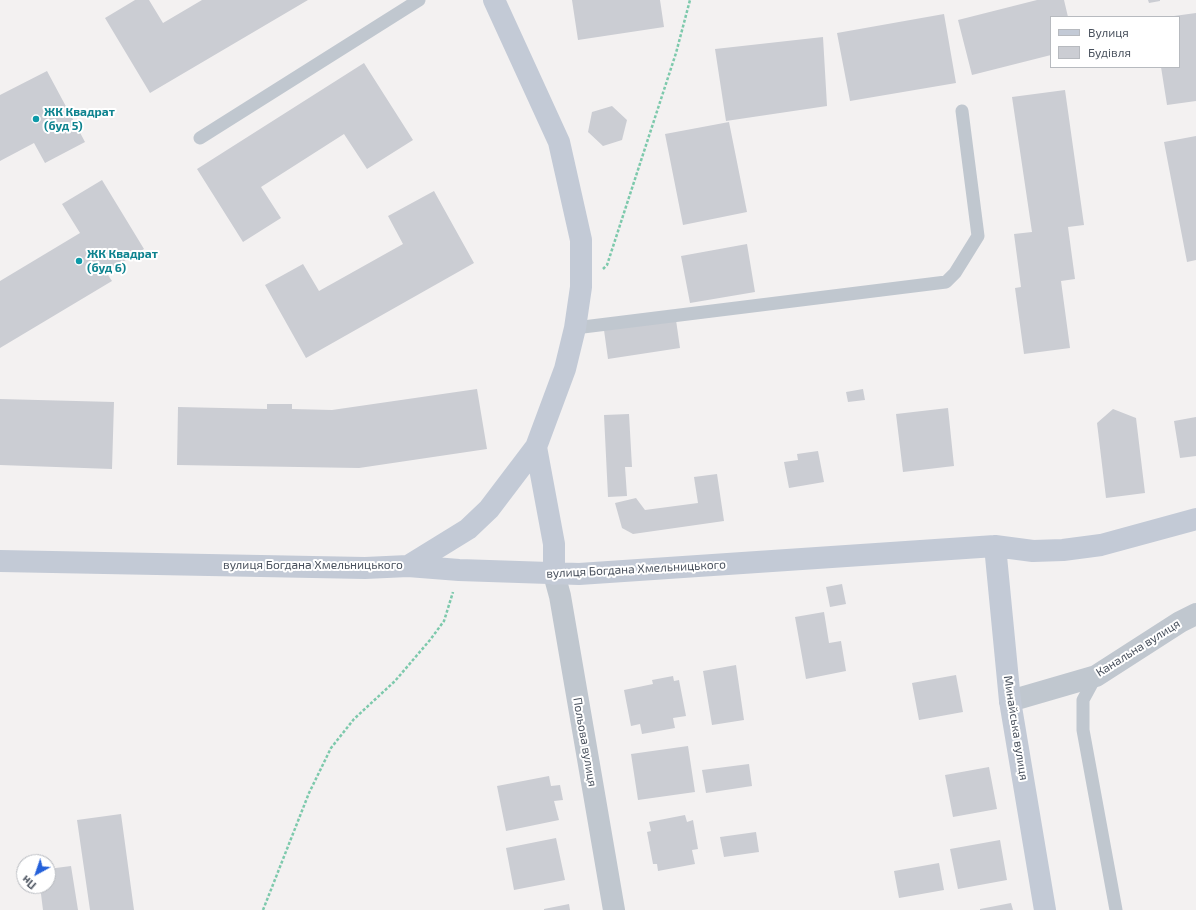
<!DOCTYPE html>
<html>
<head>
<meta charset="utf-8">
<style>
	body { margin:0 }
	#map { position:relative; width:1196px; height:910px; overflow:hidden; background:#f3f1f1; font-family:"Exo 2",sans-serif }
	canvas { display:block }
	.legend { position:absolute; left:1050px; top:16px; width:130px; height:52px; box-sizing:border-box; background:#fff; border:1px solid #b7babf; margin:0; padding:5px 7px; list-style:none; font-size:12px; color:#4a525e }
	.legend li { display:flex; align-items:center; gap:8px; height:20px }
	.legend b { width:20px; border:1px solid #b7babf }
	.north { position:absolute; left:16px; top:854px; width:40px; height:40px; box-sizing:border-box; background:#fff; border:1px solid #b7babf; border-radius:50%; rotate:220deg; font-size:11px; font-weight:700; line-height:16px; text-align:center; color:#4a525e }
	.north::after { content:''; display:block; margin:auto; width:14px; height:18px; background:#2460da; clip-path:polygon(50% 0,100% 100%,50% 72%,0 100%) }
</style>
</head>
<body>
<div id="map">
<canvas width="1196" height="910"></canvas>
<ul class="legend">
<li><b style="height:5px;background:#c3cad6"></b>Вулиця</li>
<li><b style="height:11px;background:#cbcdd3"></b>Будівля</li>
</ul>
<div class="north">Пн</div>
</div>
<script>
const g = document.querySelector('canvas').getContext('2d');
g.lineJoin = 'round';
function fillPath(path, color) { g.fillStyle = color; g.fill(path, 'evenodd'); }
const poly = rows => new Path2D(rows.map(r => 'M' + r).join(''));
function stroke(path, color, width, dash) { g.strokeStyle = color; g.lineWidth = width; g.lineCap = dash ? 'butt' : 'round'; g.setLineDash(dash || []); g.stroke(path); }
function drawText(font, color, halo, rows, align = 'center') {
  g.font = font + ' "Exo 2",sans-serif'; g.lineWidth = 4; g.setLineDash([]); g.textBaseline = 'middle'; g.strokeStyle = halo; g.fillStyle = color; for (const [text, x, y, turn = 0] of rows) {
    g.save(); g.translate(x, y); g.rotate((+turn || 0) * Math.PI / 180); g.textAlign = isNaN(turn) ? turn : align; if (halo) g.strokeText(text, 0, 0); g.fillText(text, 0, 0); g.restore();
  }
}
fillPath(poly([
	[135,0,149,0,163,23,202,0,308,0,150,93,105,18],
	[572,0,660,0,664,27,578,40],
	[1037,0,1064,0,1068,17,1051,17,1051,55,972,75,958,20],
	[1148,0,1160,0,1160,1,1149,3],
	[1196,13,1196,101,1167,105,1161,67,1179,67,1179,17,1174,16],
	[944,14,956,83,850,101,837,33],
	[823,37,827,106,726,121,715,49],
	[364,63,413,140,367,169,344,134,261,187,281,218,243,242,197,169],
	[47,71,85,142,45,163,34,143,0,161,0,95],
	[1065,90,1084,225,1068,227,1075,279,1061,281,1070,348,1024,354,1015,288,1021,287,1014,234,1032,232,1012,97],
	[612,106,627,120,622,140,603,146,588,132,592,112],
	[729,122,747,212,683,225,665,134],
	[1196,136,1196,260,1187,262,1164,142],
	[102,180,144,249,106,272,112,281,0,348,0,281,80,233,62,204],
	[434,191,474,263,306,358,265,285,303,264,319,291,403,244,388,216],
	[747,244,755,292,690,303,681,256],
	[676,320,680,348,608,359,604,330],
	[477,389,487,449,359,468,177,465,178,407,267,409,267,404,292,404,292,409,332,410],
	[863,389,865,400,848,402,846,392],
	[0,399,114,402,112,469,0,465],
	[948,408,954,466,903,472,896,414],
	[1113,409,1136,418,1145,493,1106,498,1097,423],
	[629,414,632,467,625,467,627,496,608,497,604,415],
	[1196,417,1196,456,1180,458,1174,421],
	[818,451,824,482,789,488,784,462,798,460,797,454],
	[717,474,724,521,633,534,622,528,615,503,636,498,645,510,698,503,694,477],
	[842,584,846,604,830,607,826,587],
	[824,612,829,643,841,641,846,671,806,679,795,617],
	[736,665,744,720,712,725,703,671],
	[956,675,963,712,919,720,912,683],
	[673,676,674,681,679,680,686,716,673,718,675,728,642,734,640,724,631,726,624,690,653,684,652,680],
	[688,746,695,792,638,800,631,754],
	[749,764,752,786,706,793,702,770],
	[989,767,997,809,953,817,945,775],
	[549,776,551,786,560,785,563,800,554,801,559,820,506,831,497,786],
	[121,814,134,910,90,910,77,820],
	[685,815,687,822,693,820,698,849,692,850,695,864,658,871,657,864,653,864,647,832,651,831,649,822],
	[756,832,759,852,724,857,720,837],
	[556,838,565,880,514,890,506,848],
	[1000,840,1007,880,958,889,950,849],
	[939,863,944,890,899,898,894,871],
	[71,866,78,910,43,910,40,886,48,886,48,869],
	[1011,903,1013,910,980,910,980,909],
	[569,904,570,910,544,910,544,909]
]), '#cbcdd3');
stroke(poly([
	[603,269,607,265,676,53,690,0],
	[263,910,309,793,331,748,354,719,395,681,430,640,444,621,453,592]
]), '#7dc9ac', 2.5, [3, 2]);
stroke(poly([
	[200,138,419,0],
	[575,328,946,282,955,273,978,236,962,111],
	[1096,676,1083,700,1083,730,1116,910]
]), '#c0c7cf', 13);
stroke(poly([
	[554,574,560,596,614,910],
	[1010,701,1096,676,1180,622,1196,614]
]), '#c0c7cf', 22);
stroke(poly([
	[536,447,554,544,554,574],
	[995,546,1010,701,1045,910],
	[0,561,365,568,408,566,459,570,579,574,995,546,1033,551,1063,550,1101,545,1196,519],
	[408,566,468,529,489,509,536,447,565,369,575,328,581,287,581,240,559,142,494,0]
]), '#c3cad6', 22);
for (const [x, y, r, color] of [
	[36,119,4,"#0f9aa8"],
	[79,261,4,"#0f9aa8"]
]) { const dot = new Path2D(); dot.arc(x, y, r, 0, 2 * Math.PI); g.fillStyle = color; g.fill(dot); stroke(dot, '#fff', 1.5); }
drawText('bold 12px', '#0d838f', '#fff', [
	["ЖК Квадрат",44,112],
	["(буд 5)",44,126],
	["ЖК Квадрат",87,254],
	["(буд 6)",87,268]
], 'left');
drawText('12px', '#4a525e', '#fff', [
	["вулиця Богдана Хмельницького",313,565],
	["вулиця Богдана Хмельницького",636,569,-3],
	["Канальна вулиця",1138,648,-32],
	["Минайська вулиця",1016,728,81],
	["Польова вулиця",585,742,80]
]);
</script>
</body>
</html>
